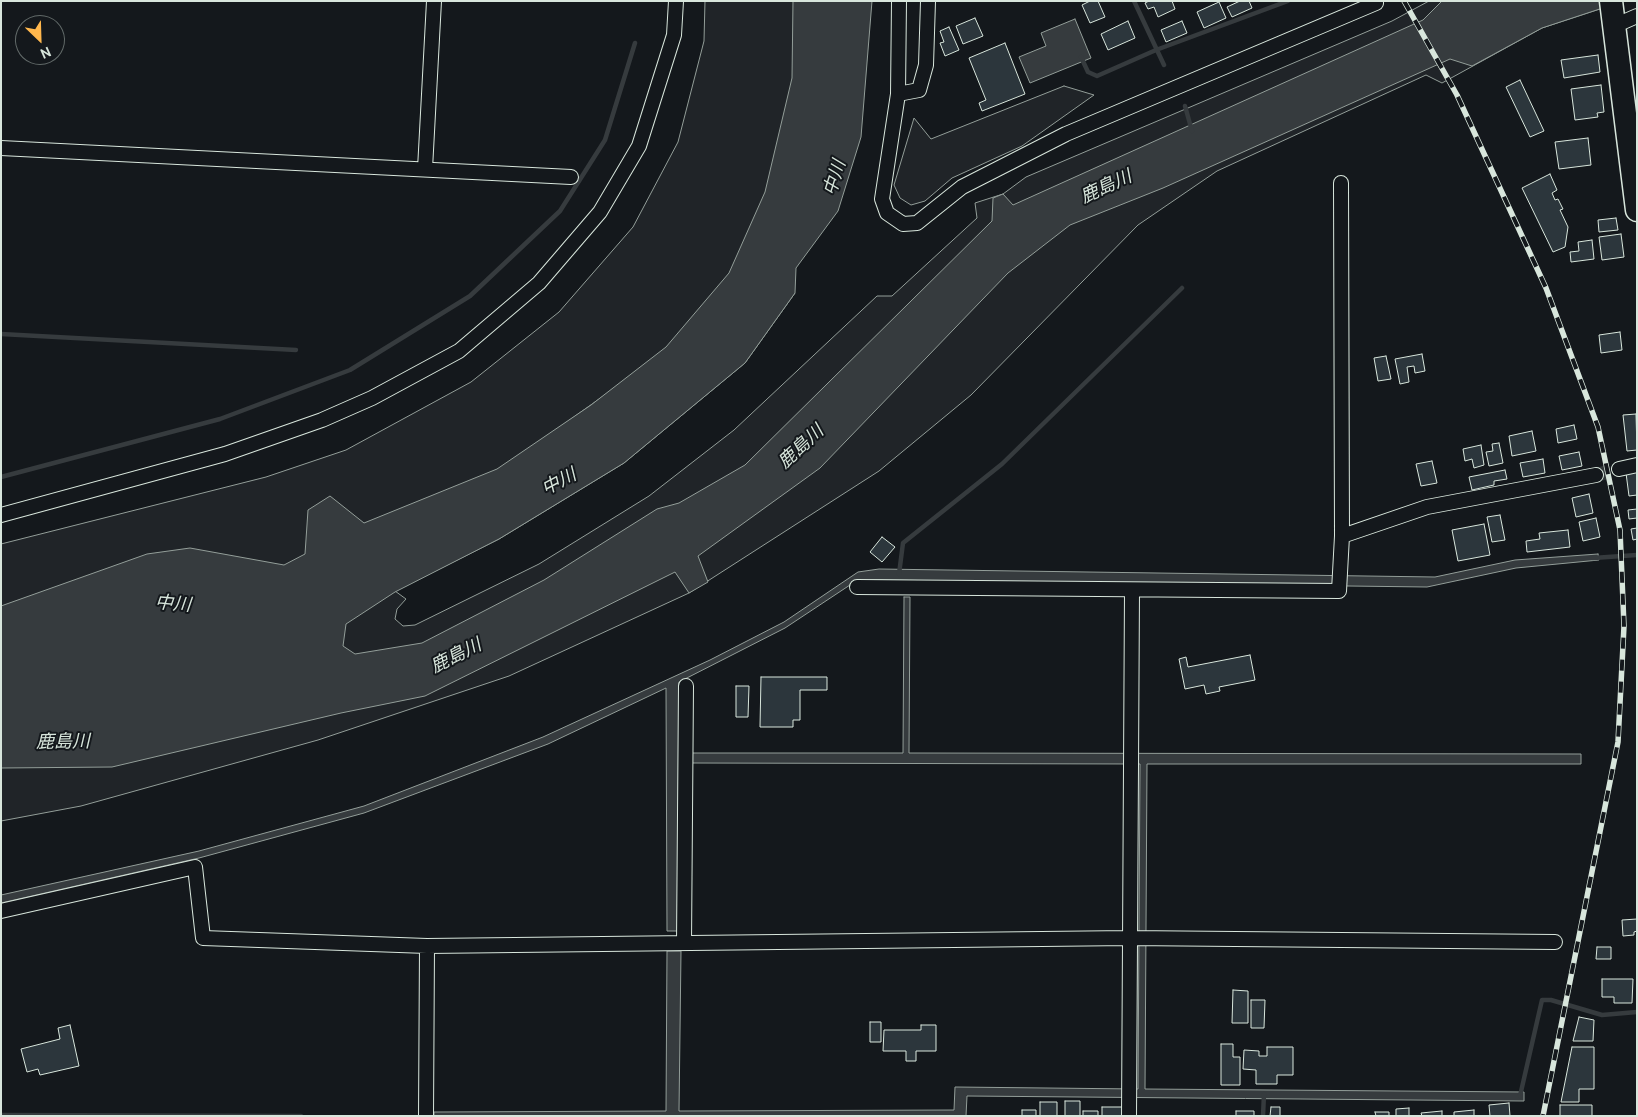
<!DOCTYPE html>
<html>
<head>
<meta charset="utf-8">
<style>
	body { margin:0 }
	#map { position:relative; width:1638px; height:1117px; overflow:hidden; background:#14181c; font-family:Cabin,sans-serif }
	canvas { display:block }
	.frame { position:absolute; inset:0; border:2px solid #d8e6dc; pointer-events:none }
	.north { position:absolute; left:15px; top:15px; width:50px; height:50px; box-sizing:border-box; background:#14181c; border:1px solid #626a69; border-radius:50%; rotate:156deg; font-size:14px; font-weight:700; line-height:20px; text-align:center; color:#d8e6dc }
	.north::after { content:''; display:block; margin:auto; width:18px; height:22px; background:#ffb74d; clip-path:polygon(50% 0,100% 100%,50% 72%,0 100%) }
</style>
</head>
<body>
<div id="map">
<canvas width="1638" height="1117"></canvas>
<div class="frame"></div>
<div class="north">N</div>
</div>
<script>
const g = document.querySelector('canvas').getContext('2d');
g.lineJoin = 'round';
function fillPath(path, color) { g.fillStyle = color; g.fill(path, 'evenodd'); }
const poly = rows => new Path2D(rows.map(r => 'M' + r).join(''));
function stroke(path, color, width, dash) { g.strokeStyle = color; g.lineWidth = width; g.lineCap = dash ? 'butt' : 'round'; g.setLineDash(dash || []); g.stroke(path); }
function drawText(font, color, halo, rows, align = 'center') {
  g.font = font + ' Cabin,"Noto Sans JP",sans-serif'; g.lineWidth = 4; g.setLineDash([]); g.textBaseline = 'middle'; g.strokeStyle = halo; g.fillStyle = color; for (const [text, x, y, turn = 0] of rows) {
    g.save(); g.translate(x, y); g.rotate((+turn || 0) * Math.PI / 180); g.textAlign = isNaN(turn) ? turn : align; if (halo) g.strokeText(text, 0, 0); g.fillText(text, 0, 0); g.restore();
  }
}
const green = poly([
	[705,1,826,1,761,283,359,571,1,634,1,544,266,477,346,450,471,382,559,312,633,227,678,142,704,41,705,1],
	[1429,1,1500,1,1022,216,763,470,408,667,257,637,795,293,745,363,624,463,499,539,395,591,406,599,397,609,395,619,403,626,415,625,539,564,649,496,734,430,877,296,892,296,977,218,975,203,1003,194,1026,177,1392,21,1429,1],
	[1624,1,1542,28,1442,83,1426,75,1217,171,1138,225,971,395,879,471,689,593,509,676,318,740,81,806,1,821,1,753,418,692,656,560,1069,213,1500,26,1624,1],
	[1064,86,1094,95,1022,146,952,178,925,201,911,205,900,198,894,185,914,118,931,139,1064,86]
]);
fillPath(green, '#202428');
stroke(green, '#939e99', 1);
const water = poly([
	[793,1,872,1,861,137,838,211,796,268,795,293,745,363,624,463,499,539,395,592,346,624,343,646,355,654,422,643,544,580,657,509,679,503,745,465,992,221,993,198,1003,194,1013,205,1423,20,1442,1,1624,1,1542,28,1472,66,1450,59,1163,188,1070,225,1008,273,820,468,698,556,708,582,689,593,675,572,425,696,341,713,112,767,1,768,1,606,147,554,190,548,284,565,305,554,308,510,330,496,364,523,497,469,591,405,666,347,729,273,765,192,792,78,793,1],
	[1075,19,1091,58,1030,83,1019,57,1046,46,1041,33,1075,19],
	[1598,554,1599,560,1516,568,1427,587,879,580,856,581,785,628,679,682,679,931,667,931,666,688,548,744,364,813,199,858,1,903,1,895,199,851,364,806,543,737,710,660,784,622,858,572,879,569,1435,577,1515,560,1598,554],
	[904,597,910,597,909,753,1581,754,1581,764,1147,764,1145,1089,1524,1092,1524,1101,967,1096,966,1116,434,1116,434,1112,666,1111,667,951,681,951,679,1111,954,1110,955,1087,1138,1089,1140,764,692,763,692,753,903,753,904,597]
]);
fillPath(water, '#363b3e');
stroke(water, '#939e99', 1);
stroke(poly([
	[1134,1,1164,65],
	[1081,57,1088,72,1097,76,1156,50,1288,1],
	[1185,106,1192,131],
	[1,334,296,350],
	[1,477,220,419,350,370,470,296,560,211,605,140,635,43],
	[1593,558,1637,555],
	[899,574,903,543,1002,464,1182,288],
	[1520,1096,1542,1000,1551,1000,1602,1015,1637,1012],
	[1,1115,301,1116],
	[1263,1116,1264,1094]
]), '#363b3e', 4.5);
const building = poly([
	[1090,1,1098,1,1105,17,1090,23,1082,5,1090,1],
	[1149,1,1172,1,1175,9,1158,17,1154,7,1148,9,1145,3,1149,1],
	[1240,1,1249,1,1252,8,1232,17,1227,7,1240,1],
	[1219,2,1226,18,1204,28,1197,12,1219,2],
	[975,18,983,36,963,44,956,26,975,18],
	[1128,21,1135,38,1108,50,1101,34,1128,21],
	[1182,21,1187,33,1166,42,1161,30,1182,21],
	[949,27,959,50,945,56,940,43,944,42,940,31,949,27],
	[1005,43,1025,94,982,111,979,103,986,100,969,58,1005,43],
	[1598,55,1600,72,1564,78,1561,60,1598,55],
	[1520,80,1544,131,1530,137,1506,87,1520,80],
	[1601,85,1604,112,1597,113,1598,117,1575,120,1571,89,1601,85],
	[1588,138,1591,165,1559,169,1555,142,1588,138],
	[1550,174,1557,190,1552,193,1555,200,1558,199,1563,209,1560,210,1568,227,1565,247,1553,252,1522,188,1550,174],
	[1616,218,1618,230,1599,232,1598,220,1616,218],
	[1621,234,1624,257,1602,260,1599,237,1621,234],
	[1592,240,1594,259,1571,262,1570,252,1579,251,1578,242,1592,240],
	[1620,332,1622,350,1601,353,1599,335,1620,332],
	[1422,354,1425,371,1415,373,1414,366,1407,367,1409,382,1400,384,1395,359,1422,354],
	[1386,356,1391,379,1378,381,1374,358,1386,356],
	[1636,414,1637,450,1627,451,1623,415,1636,414],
	[1574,425,1577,439,1558,443,1556,429,1574,425],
	[1532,431,1536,451,1512,456,1509,436,1532,431],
	[1499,443,1503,463,1489,466,1486,452,1493,451,1492,444,1499,443],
	[1481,445,1484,465,1474,468,1472,459,1465,461,1463,449,1481,445],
	[1579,452,1582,466,1562,470,1559,456,1579,452],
	[1543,459,1545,473,1523,477,1520,463,1543,459],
	[1432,461,1437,483,1421,486,1416,464,1432,461],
	[1505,470,1507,479,1494,481,1494,485,1472,490,1469,477,1505,470],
	[1637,472,1637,495,1629,496,1626,473,1637,472],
	[1589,494,1593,513,1576,517,1572,498,1589,494],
	[1637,509,1637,518,1629,519,1628,510,1637,509],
	[1500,515,1505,540,1492,542,1487,517,1500,515],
	[1596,518,1600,537,1583,541,1579,522,1596,518],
	[1484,524,1490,555,1458,561,1452,530,1484,524],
	[1637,528,1637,539,1633,540,1631,529,1637,528],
	[1568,530,1570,547,1527,552,1526,541,1540,539,1539,533,1568,530],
	[882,537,895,547,882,562,870,552,882,537],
	[1250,655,1255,680,1219,687,1220,691,1206,694,1204,685,1185,689,1179,659,1186,657,1188,667,1250,655],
	[761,677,827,677,827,690,800,690,800,720,793,720,793,727,760,727,761,677],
	[736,686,749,686,748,717,736,717,736,686],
	[1637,919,1637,931,1634,932,1634,935,1623,936,1622,920,1637,919],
	[1597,947,1611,947,1611,959,1596,959,1597,947],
	[1602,979,1633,979,1632,1003,1614,1003,1614,997,1602,997,1602,979],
	[1233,990,1248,991,1248,1023,1232,1023,1233,990],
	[1251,1000,1265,1000,1264,1028,1251,1028,1251,1000],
	[1579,1017,1594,1020,1593,1041,1573,1041,1579,1017],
	[870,1022,881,1022,881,1042,870,1042,870,1022],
	[70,1025,79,1066,40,1075,38,1069,27,1072,21,1049,60,1039,58,1028,70,1025],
	[921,1025,936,1025,936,1051,916,1051,916,1061,906,1061,906,1051,883,1051,884,1030,921,1030,921,1025],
	[1221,1044,1233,1044,1233,1057,1240,1057,1240,1085,1221,1085,1221,1044],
	[1267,1047,1293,1047,1293,1075,1277,1075,1277,1084,1256,1084,1256,1070,1243,1069,1244,1050,1259,1051,1259,1056,1267,1056,1267,1047],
	[1572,1047,1594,1047,1594,1089,1579,1089,1579,1102,1561,1102,1572,1047],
	[1065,1101,1080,1101,1080,1116,1065,1116,1065,1101],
	[1040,1102,1057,1102,1057,1116,1040,1116,1040,1102],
	[1509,1103,1510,1116,1490,1116,1489,1105,1509,1103],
	[1560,1105,1592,1105,1592,1116,1560,1116,1560,1105],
	[1102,1107,1124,1107,1124,1116,1102,1116,1102,1107],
	[1271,1107,1280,1107,1280,1116,1270,1116,1271,1107],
	[1409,1108,1409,1116,1396,1116,1396,1109,1409,1108],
	[1022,1110,1036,1110,1036,1116,1022,1116,1022,1110],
	[1474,1110,1474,1116,1454,1116,1454,1112,1474,1110],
	[1083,1111,1098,1111,1098,1116,1083,1116,1083,1111],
	[1236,1111,1254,1111,1254,1116,1236,1116,1236,1111],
	[1442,1111,1442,1116,1422,1116,1421,1113,1442,1111],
	[1375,1112,1389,1112,1389,1116,1376,1116,1375,1112]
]);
fillPath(building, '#2c363c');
stroke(building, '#d8e6dc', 1);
stroke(poly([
	[1596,475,1619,469]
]), '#313739', 14, [14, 7]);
const minor = poly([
	[899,1,898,94,882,199,887,213,903,224,917,223,962,187,1066,134,1376,3],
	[1614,26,1637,16],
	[898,94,919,90,926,65,928,1],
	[1,148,571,177],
	[425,169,434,1],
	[1619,469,1637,465],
	[1,515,225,454,322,420,372,398,459,351,539,283,600,212,639,146,674,35,676,1],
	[1342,536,1427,507,1596,475],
	[857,587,1339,591,1342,536,1341,183],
	[1,911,195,867,203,938,427,946,1129,938,1555,942],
	[684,943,686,686],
	[426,1116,427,946],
	[1129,1116,1132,591]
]);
const trunk = poly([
	[1611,1,1637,210]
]);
stroke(minor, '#d8e6dc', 16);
stroke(trunk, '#d8e6dc', 25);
stroke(minor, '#14181c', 14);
stroke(trunk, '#14181c', 22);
const rail = poly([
	[1404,1,1457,95,1546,288,1598,427,1620,530,1624,626,1618,742,1543,1116]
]);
stroke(rail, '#d8e6dc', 5.5);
stroke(rail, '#14181c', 4, [11]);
drawText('italic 18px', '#d8e6dc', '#14181c', [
	["中川",835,178,-73],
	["鹿島川",1106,187,-25],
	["鹿島川",801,447,-43],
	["中川",559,482,-28],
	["中川",173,604,5],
	["鹿島川",456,656,-27],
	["鹿島川",63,742,-1]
]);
</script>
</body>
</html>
